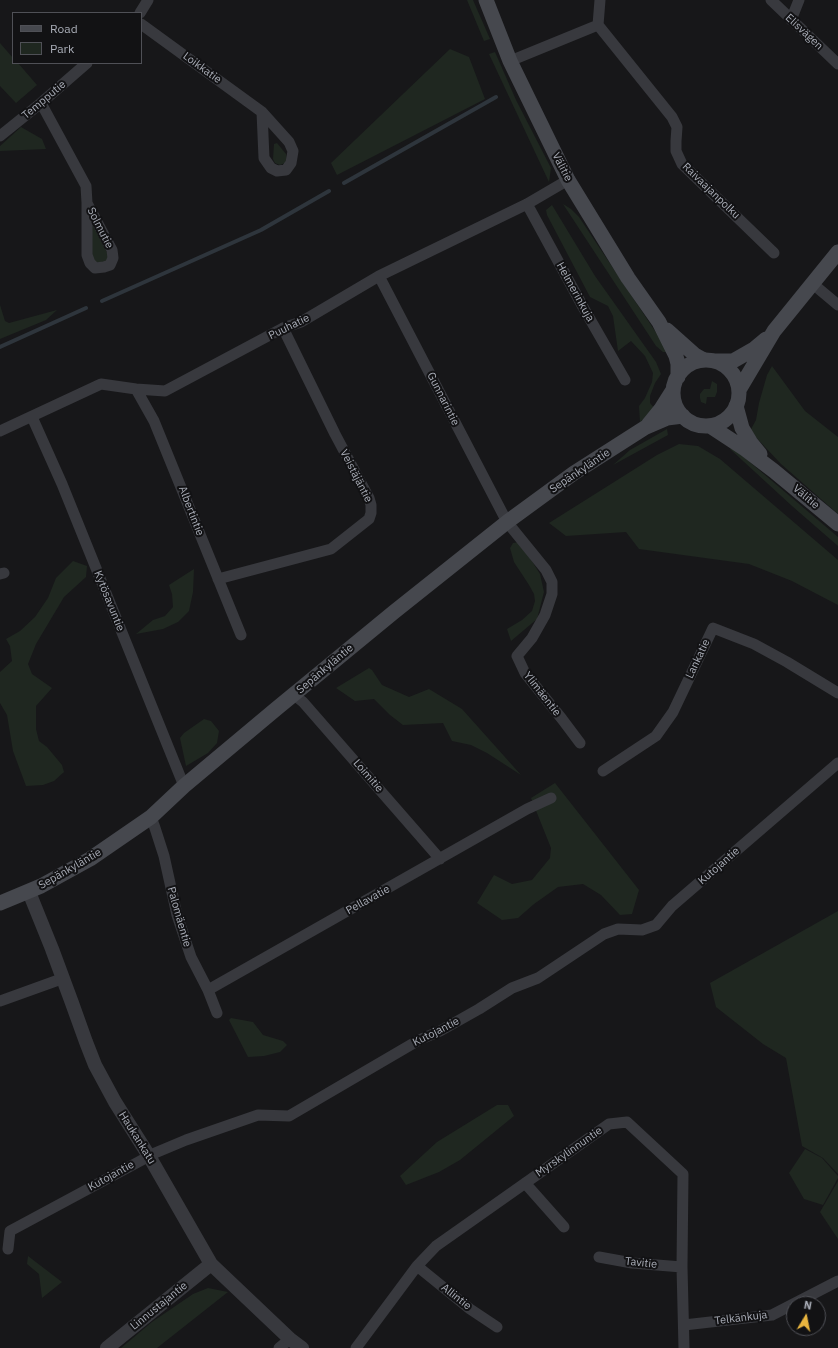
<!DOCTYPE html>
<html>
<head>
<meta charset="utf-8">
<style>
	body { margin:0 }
	#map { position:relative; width:838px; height:1348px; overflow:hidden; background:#171719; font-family:"IBM Plex Sans",sans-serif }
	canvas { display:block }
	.legend { position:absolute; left:12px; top:12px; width:130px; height:52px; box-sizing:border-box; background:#121214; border:1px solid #4f5056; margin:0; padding:5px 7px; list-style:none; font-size:12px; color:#aaaeb8 }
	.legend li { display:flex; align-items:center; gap:8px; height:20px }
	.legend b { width:20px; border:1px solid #4f5056 }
	.north { position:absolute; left:786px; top:1296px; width:40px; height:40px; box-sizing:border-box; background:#121214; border:1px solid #4f5056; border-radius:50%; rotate:10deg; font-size:11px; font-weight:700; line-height:16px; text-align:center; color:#aaaeb8 }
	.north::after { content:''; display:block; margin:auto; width:14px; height:18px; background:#e9b53f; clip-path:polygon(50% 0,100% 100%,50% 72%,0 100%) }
</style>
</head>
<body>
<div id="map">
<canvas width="838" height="1348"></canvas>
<ul class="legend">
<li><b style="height:5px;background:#46484e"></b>Road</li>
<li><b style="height:11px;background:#1f2720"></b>Park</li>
</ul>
<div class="north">N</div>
</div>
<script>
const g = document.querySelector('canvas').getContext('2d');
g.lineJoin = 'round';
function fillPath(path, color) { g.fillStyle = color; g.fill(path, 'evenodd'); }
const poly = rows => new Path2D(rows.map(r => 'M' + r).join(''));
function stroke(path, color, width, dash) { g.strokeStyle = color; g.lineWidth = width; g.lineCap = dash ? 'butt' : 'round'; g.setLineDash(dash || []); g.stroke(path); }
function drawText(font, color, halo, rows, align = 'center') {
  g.font = font + ' "IBM Plex Sans",sans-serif'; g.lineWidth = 4; g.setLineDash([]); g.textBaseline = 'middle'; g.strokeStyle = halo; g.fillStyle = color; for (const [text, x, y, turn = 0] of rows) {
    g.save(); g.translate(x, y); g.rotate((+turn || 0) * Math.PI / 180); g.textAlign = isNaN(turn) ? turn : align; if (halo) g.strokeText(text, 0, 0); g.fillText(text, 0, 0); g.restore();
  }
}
fillPath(poly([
	[467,0,473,0,490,39,484,41],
	[0,43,13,58,13,63,18,63,37,85,16,103,0,86],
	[450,49,469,57,485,99,337,175,331,163],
	[495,52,516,100,551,168,549,182,489,54],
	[21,127,42,139,46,149,0,151,0,146],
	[277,143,286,154,287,159,285,163,280,165,275,163,273,159,274,144],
	[563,204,571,209,579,217,669,352,663,352,656,346],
	[552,205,595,276,656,362,661,374,655,383,650,396,650,403,656,410,640,422,639,406,645,398,652,382,653,373,645,356,631,341,618,351,613,316,608,306,590,297,547,215,546,210],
	[92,214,109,258,104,263,92,262],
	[0,305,5,321,9,323,57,310,46,320,0,339],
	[772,366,805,411,838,437,838,514,781,464,750,431,756,420,759,403,767,375],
	[712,381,717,384,717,392,715,397,707,397,706,404,701,402,700,398,700,394,704,389,710,389],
	[667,429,668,435,613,465,630,450],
	[679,444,698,446,720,459,838,560,838,605,792,581,749,564,639,549,626,532,566,536,549,523,657,455],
	[732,447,838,537,838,546,792,506,730,449],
	[520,542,540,574,544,592,537,619,511,641,507,629,522,620,532,611,535,601,534,594,529,585,514,562,510,548,513,543],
	[73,561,87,566,86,577,64,597,36,644,28,664,32,674,52,688,36,706,36,729,39,741,47,747,62,765,64,772,54,781,43,785,26,786,13,751,7,715,0,703,0,672,12,661,10,646,6,639,20,631,35,617,48,598,56,578],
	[194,569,193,592,189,611,178,622,163,629,136,634,153,620,165,616,173,607,172,594,169,585],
	[369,668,372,670,382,685,409,697,429,689,462,709,521,775,487,753,471,745,452,741,443,723,403,725,390,715,374,699,355,701,336,688],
	[204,719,211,721,219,731,217,743,208,753,186,766,180,738,184,733],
	[555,783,639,890,632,914,620,915,601,895,583,884,558,887,534,904,518,918,502,920,477,903,494,875,512,884,532,880,550,858,551,848,531,798],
	[838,911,838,1174,823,1158,802,1146,786,1058,763,1044,716,1007,710,983],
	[231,1018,253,1022,263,1035,283,1041,287,1045,280,1052,264,1056,248,1057,229,1020],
	[497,1105,508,1105,514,1116,460,1160,439,1172,406,1185,400,1176,437,1142],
	[805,1149,822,1158,838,1176,838,1178,823,1205,804,1199,789,1173],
	[838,1181,838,1239,820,1212],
	[28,1256,62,1282,42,1298,39,1274,27,1264],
	[208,1288,228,1292,157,1348,121,1348,152,1322,193,1294]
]), '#1f2720');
stroke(poly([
	[344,183,496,97],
	[102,301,261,230,329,191],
	[0,347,86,308]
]), '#2e353c', 4);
stroke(poly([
	[771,0,838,64],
	[140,13,148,0],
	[791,20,799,0],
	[141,24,262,112,289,142,293,151,291,163,286,170,277,171,271,168,264,158,262,112],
	[598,25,600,0],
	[510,61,598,25,672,117,677,127,676,141,676,151,682,164,774,253],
	[41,103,86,186,87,203,87,255,90,263,95,268,104,267,110,265,113,258,112,250,87,203],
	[0,136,41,103,87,63],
	[527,204,583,307,625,380],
	[379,276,507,522,546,570,552,582,552,594,545,615,532,638,517,656,525,673,562,719,580,743],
	[813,284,838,305],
	[136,389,154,421,241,635],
	[32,417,62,484,184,786],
	[0,431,101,384,136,389,165,391,283,328,301,322,379,276,527,204,568,180],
	[0,574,4,573],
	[218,579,331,549,369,519,371,513,371,505,369,498,335,434,283,328],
	[294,695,303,702,440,859],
	[603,771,656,736,673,712,713,628,754,644,787,662,838,693],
	[151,817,155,828,164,856,177,915,191,957,208,990,217,1013],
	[208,990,527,809,551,798],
	[0,1001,64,978],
	[525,1183,564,1227],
	[8,1249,10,1231,155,1153,186,1140,258,1115,289,1116,419,1040,440,1031,479,1009,512,988,538,978,604,934,618,929,642,930,656,925,672,906,838,763],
	[599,1257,632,1263,682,1267],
	[417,1266,470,1309,497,1327],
	[684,1325,772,1315,838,1281],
	[279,1348,290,1339],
	[356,1348,417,1266,436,1246,609,1124,627,1122,683,1174,682,1267,684,1348]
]), '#38393e', 11);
stroke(poly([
	[29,892,52,949,72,1003,86,1042,95,1065,115,1102,149,1156,211,1264,290,1339,302,1348],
	[107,1348,211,1264]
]), '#38393e', 14);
stroke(poly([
	[486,0,510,61,568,180,628,278,659,322,676,356,678,364,678,377],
	[667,330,695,355,704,360],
	'673 393a33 33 0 1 1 66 0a33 33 0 1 1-66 0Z',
	[716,361,733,361,754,349,766,339],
	[739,390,774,331,838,252],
	[736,406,742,428,751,443,760,454],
	[648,425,661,409,673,390],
	[710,426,745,449,774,471,838,524],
	[0,903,41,886,90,859,151,817,184,786,276,709,394,612,507,522,574,473,646,427,667,418,683,416]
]), '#46484e', 15);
drawText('11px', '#aaaeb8', '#121214', [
	["Elisvägen",804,32,43],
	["Loikkatie",202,68,36],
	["Tempputie",44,100,-40],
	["Välitie",562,167,63],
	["Raivaajanpolku",711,191,44],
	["Solmutie",100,228,63],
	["Helmerinkuja",575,292,61],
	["Puuhatie",289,327,-26],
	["Gunnarintie",443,399,63],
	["Sepänkyläntie",580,471,-34],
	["Veistäjäntie",356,476,63],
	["Välitie",806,497,40],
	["Albertintie",191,511,69],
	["Kytösavuntie",109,601,68],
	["Lankatie",698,659,-65],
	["Sepänkyläntie",325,669,-40],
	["Ylimäentie",542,694,52],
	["Loimitie",368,776,49],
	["Kutojantie",719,866,-41],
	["Sepänkyläntie",70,869,-30],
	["Pellavatie",368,900,-29],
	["Palomäentie",179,917,74],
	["Kutojantie",436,1032,-27],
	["Haukankatu",137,1138,58],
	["Myrskylinnuntie",569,1152,-35],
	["Kutojantie",111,1176,-29],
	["Tavitie",641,1263,6],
	["Allintie",456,1297,38],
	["Linnustajantie",159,1306,-39],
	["Telkänkuja",741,1318,-7]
]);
</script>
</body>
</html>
